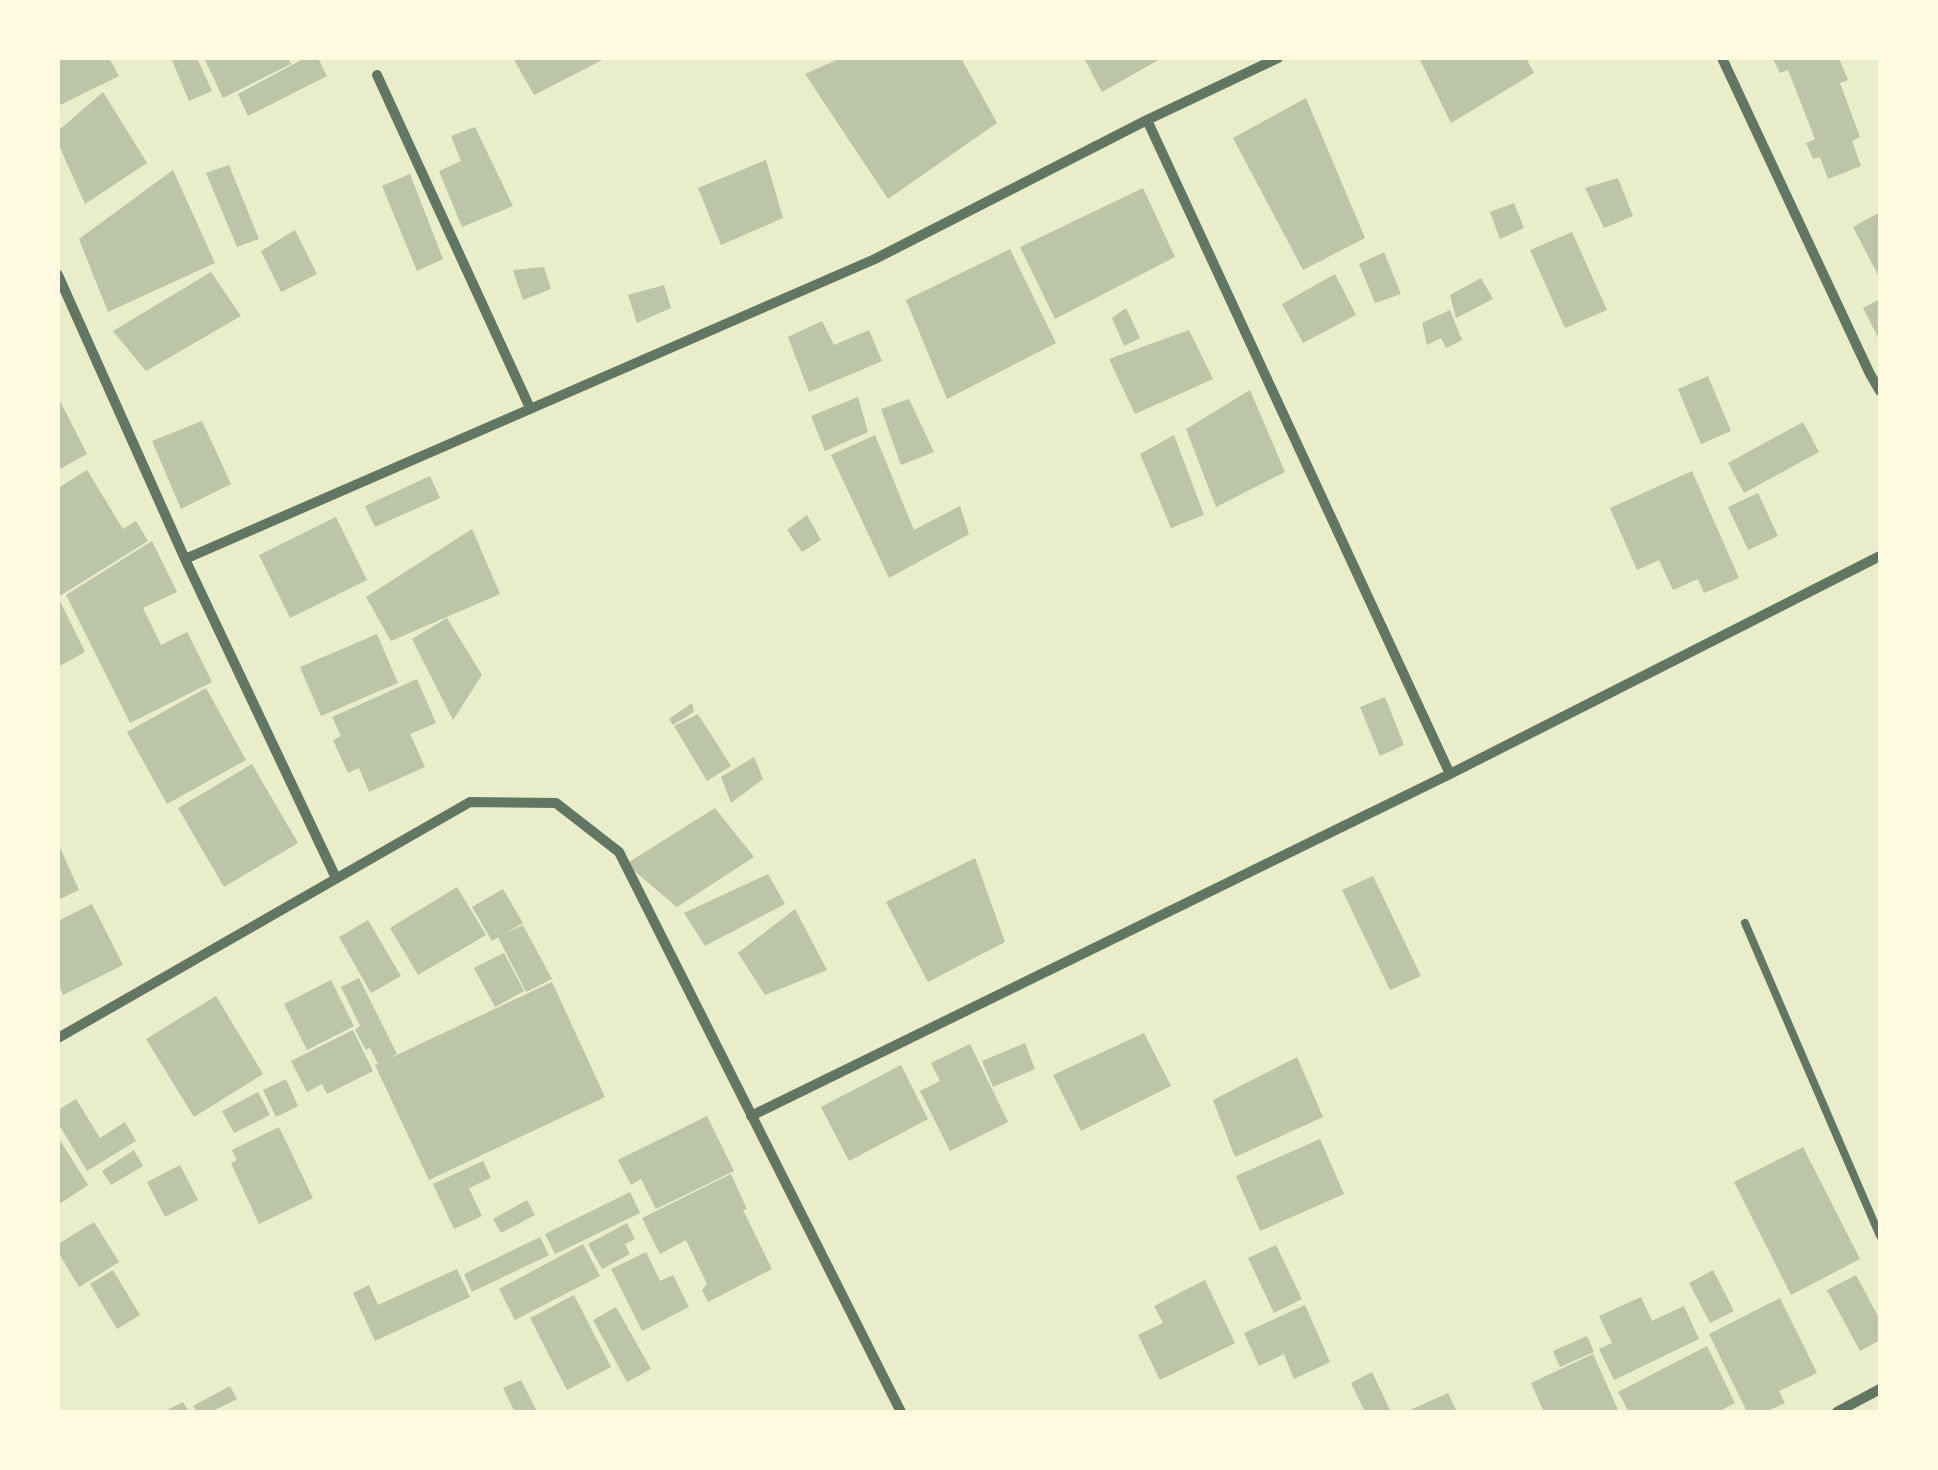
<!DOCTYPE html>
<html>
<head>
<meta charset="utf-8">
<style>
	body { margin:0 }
	#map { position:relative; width:1938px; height:1470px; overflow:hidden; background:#e9edc9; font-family:Mulish,sans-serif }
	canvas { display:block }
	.frame { position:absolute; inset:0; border:60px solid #fefae0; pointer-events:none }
</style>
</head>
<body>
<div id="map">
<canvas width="1938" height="1470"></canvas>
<div class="frame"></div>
</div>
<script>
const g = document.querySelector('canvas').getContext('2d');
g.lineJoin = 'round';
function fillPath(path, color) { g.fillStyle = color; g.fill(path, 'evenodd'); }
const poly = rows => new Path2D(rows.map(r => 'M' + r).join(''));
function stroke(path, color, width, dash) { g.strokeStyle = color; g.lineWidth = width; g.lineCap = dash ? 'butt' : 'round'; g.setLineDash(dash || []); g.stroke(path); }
fillPath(poly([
	[60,58,109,58,119,76,60,105,58,98,58,59],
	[171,58,197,58,212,91,189,101],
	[204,58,288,58,291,64,223,98],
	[305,58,318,58,327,76,248,116,238,94],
	[513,58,606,58,534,95],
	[841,58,961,58,997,123,888,199,805,74],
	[1084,58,1162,58,1102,92],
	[1419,58,1526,58,1534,73,1451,123],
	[1776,58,1839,58,1848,80,1840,83,1860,137,1852,141,1861,166,1828,179,1820,157,1813,159,1806,143,1815,139,1788,70,1780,73,1773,59],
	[103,92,147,163,85,204,58,143,58,131],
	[1306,98,1365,238,1303,270,1233,138],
	[475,127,513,206,462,227,439,171,461,161,451,136],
	[766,160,783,218,721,245,698,188],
	[229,165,259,239,237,247,206,173],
	[173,170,215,263,108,312,79,239],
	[410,174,443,259,417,271,382,186],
	[1618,178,1633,216,1604,228,1585,188],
	[1143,188,1175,257,1055,319,1020,247],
	[1514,203,1524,228,1500,239,1490,212],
	[1880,212,1880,279,1853,227],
	[295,230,317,274,281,292,261,251],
	[1572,232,1607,310,1565,328,1530,250],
	[1010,249,1056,343,947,399,906,300],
	[1384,252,1401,294,1375,303,1359,264],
	[544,267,551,289,523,300,513,270],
	[211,272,241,316,146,371,113,331],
	[1335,274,1356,315,1303,343,1282,304],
	[1481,278,1493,299,1456,318,1450,295],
	[664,285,671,308,637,323,628,295],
	[1880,299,1880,341,1863,308],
	[1126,308,1140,338,1124,346,1112,318],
	[1450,310,1462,340,1446,348,1441,338,1427,345,1422,323],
	[822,321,834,345,869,330,882,361,809,392,788,337],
	[1189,330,1213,379,1135,414,1109,359],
	[1708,376,1731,431,1701,444,1678,389],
	[1250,390,1285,472,1216,507,1186,429],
	[58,397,87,454,58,470],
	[858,397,868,432,825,451,811,416],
	[909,399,934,452,901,465,881,409],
	[202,421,231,484,181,509,152,441],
	[1803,422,1819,452,1744,493,1728,463],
	[875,435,914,530,960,506,969,534,889,578,831,455],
	[1174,435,1204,515,1171,528,1140,454],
	[87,470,123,529,136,521,148,541,58,597,85,652,58,667,58,488],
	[1692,471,1739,578,1704,593,1698,579,1673,590,1659,560,1637,570,1610,508],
	[430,476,440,498,375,527,365,506],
	[1758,493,1778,536,1748,550,1728,507],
	[807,515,821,540,802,552,787,530],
	[336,517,367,580,290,618,259,555],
	[472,529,500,594,391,641,366,597],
	[152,541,177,592,143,608,161,645,187,632,212,682,130,723,66,595],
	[447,618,482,675,453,720,412,639],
	[377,634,398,683,321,716,300,667],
	[417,679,436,723,410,734,425,767,369,792,359,768,348,773,333,740,341,736,332,717],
	[206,688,246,760,167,804,127,732],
	[1385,697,1404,745,1380,756,1360,707],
	[692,703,694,712,673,725,669,719],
	[698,714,731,766,707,781,674,726],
	[754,757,763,779,731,803,721,777],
	[252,764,298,843,224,887,178,808],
	[715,808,754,857,677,907,626,864],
	[58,843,79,890,58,900],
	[975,858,1005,942,928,982,886,902],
	[768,874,785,904,705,946,684,913],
	[1373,876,1421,976,1390,990,1342,890],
	[457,887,486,935,418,975,390,928],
	[503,889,523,923,504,934,523,925,552,979,526,992,498,937,492,941,472,907],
	[92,904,123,965,63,995,58,983,58,921],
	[795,909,827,970,765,995,738,953],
	[368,920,401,976,371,993,339,937],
	[504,953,524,991,495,1007,474,968],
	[359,978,397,1054,386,1060,552,982,605,1097,429,1180,375,1065,378,1064,370,1048,366,1050,355,1030,360,1026,341,987],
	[331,980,354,1026,307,1050,284,1004],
	[216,996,263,1074,194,1117,146,1039],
	[353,1030,373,1071,327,1094,322,1084,307,1092,291,1061],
	[1144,1033,1171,1086,1081,1131,1053,1075],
	[1025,1043,1035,1069,993,1087,982,1061],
	[970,1044,1008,1122,950,1151,920,1091,940,1081,931,1063],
	[1297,1057,1323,1117,1235,1157,1213,1100],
	[901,1065,928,1119,849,1161,821,1107],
	[286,1079,298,1106,276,1117,263,1090],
	[258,1092,270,1115,234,1133,222,1111],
	[76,1099,100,1138,125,1122,136,1141,87,1171,58,1123,58,1110],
	[707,1116,734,1171,656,1209,641,1179,631,1185,618,1160],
	[279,1127,313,1198,259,1224,231,1163,237,1160,232,1150],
	[58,1137,88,1185,58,1205],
	[1320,1139,1344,1194,1260,1231,1236,1176],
	[1803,1147,1860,1259,1791,1295,1734,1182],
	[134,1150,143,1166,111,1185,102,1171],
	[483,1161,491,1178,469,1188,482,1216,454,1229,433,1184],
	[180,1165,198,1200,165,1217,147,1182],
	[731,1174,747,1209,743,1210,772,1269,708,1302,702,1290,707,1284,686,1240,660,1254,642,1218],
	[630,1192,640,1213,555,1254,545,1234],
	[527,1200,535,1215,501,1233,493,1219],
	[94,1222,119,1262,79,1287,58,1252,58,1244],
	[627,1223,635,1239,625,1244,630,1254,602,1269,588,1244],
	[540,1237,549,1255,472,1292,464,1274],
	[583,1244,600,1276,515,1320,499,1289],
	[1276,1245,1302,1299,1274,1313,1248,1258],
	[646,1252,660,1281,673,1275,689,1307,642,1331,611,1269],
	[457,1269,470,1297,375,1341,353,1293,369,1285,378,1305],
	[113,1270,140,1315,117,1329,90,1284],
	[1713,1270,1734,1311,1710,1323,1689,1283],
	[1856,1275,1880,1320,1880,1340,1860,1351,1827,1290],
	[1205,1280,1235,1343,1160,1380,1138,1335,1163,1323,1154,1306],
	[574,1295,611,1367,567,1390,530,1318],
	[1641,1297,1652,1321,1684,1306,1699,1339,1614,1380,1599,1349,1612,1343,1599,1316],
	[1780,1298,1817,1373,1779,1391,1785,1403,1765,1412,1747,1412,1709,1334],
	[1305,1305,1330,1362,1294,1379,1284,1354,1259,1366,1244,1333],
	[616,1307,651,1369,627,1382,593,1320],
	[1587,1336,1594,1352,1560,1367,1553,1351],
	[1707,1346,1735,1403,1718,1412,1629,1412,1618,1392],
	[1593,1354,1619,1412,1544,1412,1531,1383],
	[1372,1372,1391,1412,1365,1412,1351,1383],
	[521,1380,537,1412,515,1412,503,1388],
	[230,1386,237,1399,211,1412,197,1412,193,1406],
	[1448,1393,1457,1412,1406,1412],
	[183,1402,189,1412,163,1412]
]), '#bcc5a7');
stroke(poly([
	[1745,923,1880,1236]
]), '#617663', 8);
stroke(poly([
	[1722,58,1870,374,1880,391],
	[377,75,530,408],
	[1147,120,1450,774],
	[58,275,185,559,336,878],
	[185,559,875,259,1147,120,1278,58],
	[58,1038,470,802,556,803,619,852,901,1412],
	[751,1116,1450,774,1880,556],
	[1837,1412,1880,1389]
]), '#617663', 10);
</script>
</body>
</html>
